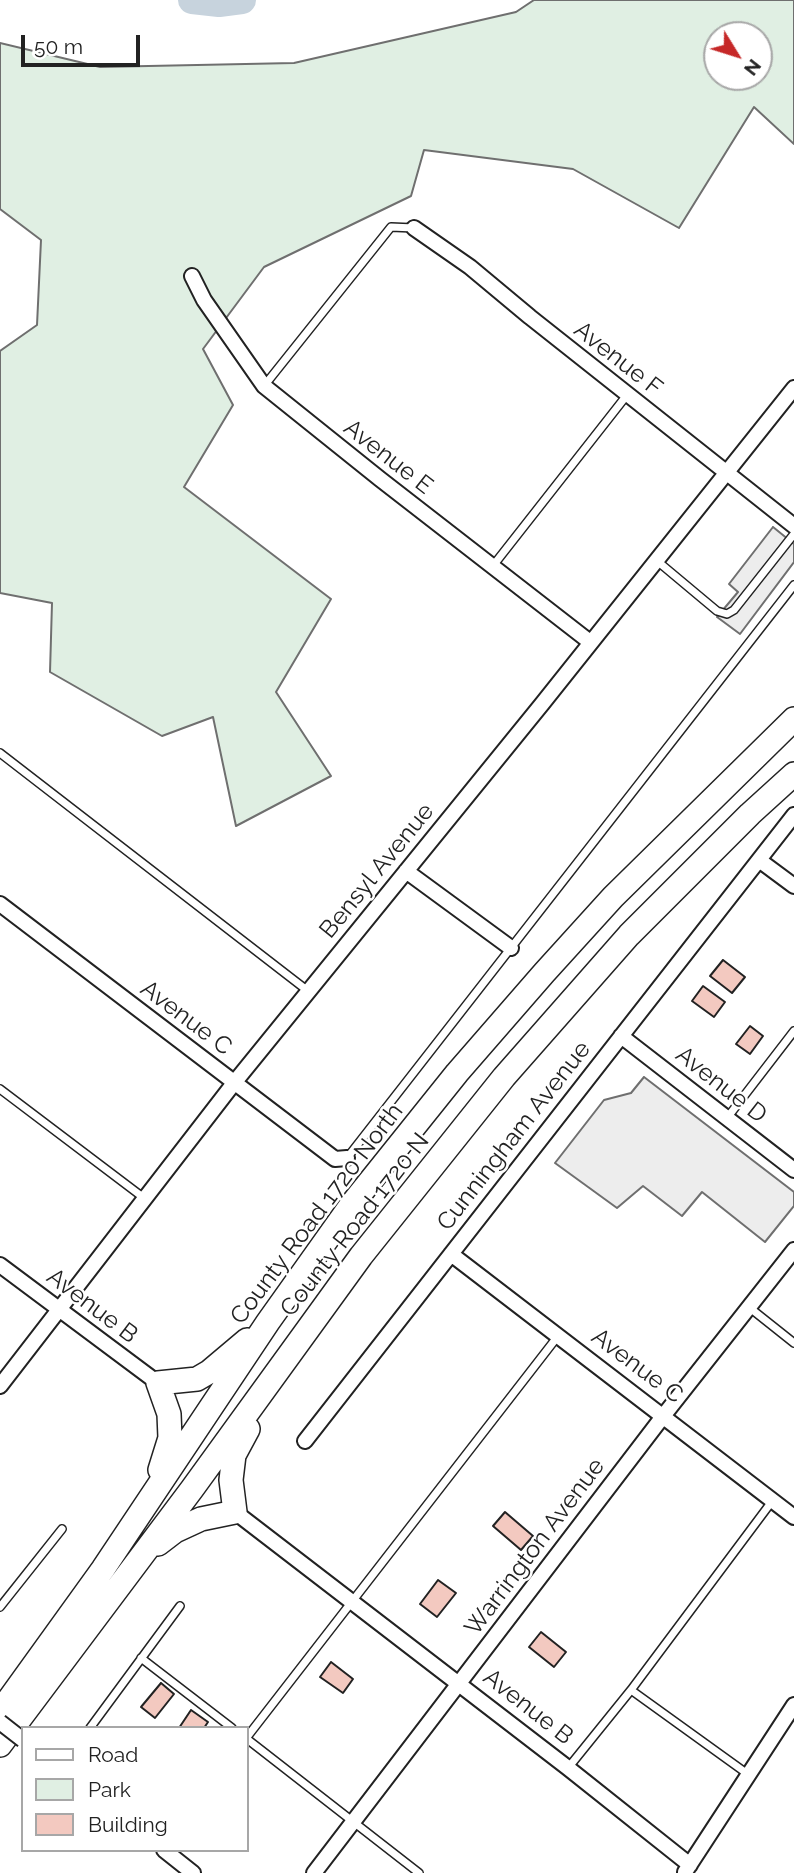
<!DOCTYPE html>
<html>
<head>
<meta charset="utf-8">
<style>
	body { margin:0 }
	#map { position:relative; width:794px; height:1873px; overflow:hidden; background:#fff; font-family:Raleway,sans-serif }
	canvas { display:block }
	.legend { position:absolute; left:21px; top:1726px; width:228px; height:126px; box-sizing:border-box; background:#fff; border:2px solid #a7a7a7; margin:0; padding:9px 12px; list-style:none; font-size:21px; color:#222 }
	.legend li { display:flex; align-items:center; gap:14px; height:35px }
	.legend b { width:35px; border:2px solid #a7a7a7 }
	.north { position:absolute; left:703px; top:21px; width:70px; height:70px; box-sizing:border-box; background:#fff; border:2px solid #a7a7a7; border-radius:50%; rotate:128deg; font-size:19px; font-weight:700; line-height:28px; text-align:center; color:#222 }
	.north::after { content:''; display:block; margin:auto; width:24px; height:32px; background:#c62828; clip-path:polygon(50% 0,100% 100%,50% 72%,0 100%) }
	.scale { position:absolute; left:21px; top:35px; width:119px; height:32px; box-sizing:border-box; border:4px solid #222; border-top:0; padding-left:9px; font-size:21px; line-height:24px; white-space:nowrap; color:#222; -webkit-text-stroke:5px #fff; paint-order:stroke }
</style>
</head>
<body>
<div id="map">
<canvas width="794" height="1873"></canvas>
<ul class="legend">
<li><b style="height:9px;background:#fff"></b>Road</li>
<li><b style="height:19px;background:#e0efe3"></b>Park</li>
<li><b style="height:19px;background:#f3c9c0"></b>Building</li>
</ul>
<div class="north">N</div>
<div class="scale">50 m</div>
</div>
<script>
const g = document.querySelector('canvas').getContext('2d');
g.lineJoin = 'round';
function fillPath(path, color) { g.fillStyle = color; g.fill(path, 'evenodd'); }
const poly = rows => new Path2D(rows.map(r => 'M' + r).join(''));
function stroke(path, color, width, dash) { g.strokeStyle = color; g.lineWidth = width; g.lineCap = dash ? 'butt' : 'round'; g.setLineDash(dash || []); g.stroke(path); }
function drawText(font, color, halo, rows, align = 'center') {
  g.font = font + ' Raleway,sans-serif'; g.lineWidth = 5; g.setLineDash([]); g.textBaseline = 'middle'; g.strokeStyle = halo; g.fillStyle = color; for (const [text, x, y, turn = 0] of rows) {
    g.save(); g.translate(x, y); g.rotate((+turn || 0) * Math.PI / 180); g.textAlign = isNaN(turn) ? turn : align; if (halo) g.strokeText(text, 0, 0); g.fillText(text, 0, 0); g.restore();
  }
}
const green = poly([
	[534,0,794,0,794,144,754,107,679,228,573,169,424,150,411,196,264,267,203,349,233,405,184,487,331,599,276,692,331,776,236,826,213,717,162,736,50,672,52,603,0,593,0,351,37,325,41,240,0,209,0,43,100,67,294,63,516,12,534,0],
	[717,35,759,35,759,77,717,77,717,35]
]);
fillPath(green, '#e0efe3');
stroke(green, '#6f6f6f', 2);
const parking = poly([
	[773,527,794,544,794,562,740,634,717,617,738,592,729,584,773,527],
	[644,1077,794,1192,794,1206,765,1242,702,1192,682,1216,643,1186,617,1208,555,1163,604,1100,631,1093,644,1077]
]);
fillPath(parking, '#ededed');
stroke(parking, '#6f6f6f', 2);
stroke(poly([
	[192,0,219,3,242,0]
]), '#c7d3dd', 28);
const building = poly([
	[723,960,745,977,732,993,710,976,723,960],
	[703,986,725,1002,714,1017,692,1001,703,986],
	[750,1026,763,1036,750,1054,736,1044,750,1026],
	[505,1512,533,1536,521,1550,493,1526,505,1512],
	[438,1580,456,1593,437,1617,420,1604,438,1580],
	[541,1632,566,1652,554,1667,529,1647,541,1632],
	[331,1662,353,1679,343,1693,320,1677,331,1662],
	[161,1683,174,1694,155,1718,141,1707,161,1683],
	[191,1710,208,1722,204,1728,179,1728,191,1710]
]);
fillPath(building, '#f3c9c0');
stroke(building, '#222', 2);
const service = poly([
	[264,386,391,227,414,228],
	[656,560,717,611,727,614,734,610,794,534],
	[492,567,627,395],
	[0,753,308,991],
	[0,1089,144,1198],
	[727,1118,794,1031],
	[347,1158,794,585],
	[750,1308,794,1343],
	[0,1607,62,1529],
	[141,1658,232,1728],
	[631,1690,749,1775],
	[90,1728,180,1606],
	[247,1737,558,1336],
	[247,1739,419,1873],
	[568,1768,631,1690,773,1500]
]);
const minor = poly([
	[414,228,470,267,530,317,794,526],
	[192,276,204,300,264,386,380,479,590,642],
	[759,860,794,886],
	[406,871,511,948],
	[0,904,335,1159,347,1158],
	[621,1036,794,1170],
	[451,1254,794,1517],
	[0,1265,158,1383],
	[0,1386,234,1083,542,704,794,388],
	[305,1441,794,815],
	[235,1512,568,1768,690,1865],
	[164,1850,193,1873],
	[685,1872,794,1705],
	[314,1873,664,1415,794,1250]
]);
const primary = poly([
	[160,1470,170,1438,169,1414,158,1383,197,1379,209,1372,247,1340],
	[158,1544,175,1531,201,1519,235,1512,231,1480,234,1455,248,1429],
	[0,1712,103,1569,268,1322,352,1204,457,1073,544,973,613,897,794,719],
	[0,1745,192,1489,361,1256,504,1077,629,935,750,814,794,774]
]);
stroke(service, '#222', 10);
stroke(minor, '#222', 18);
stroke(primary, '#222', 26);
stroke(service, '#fff', 7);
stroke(minor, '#fff', 14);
stroke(primary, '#fff', 23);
const minorBridge = poly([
	[0,1722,23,1740]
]);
stroke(minorBridge, '#222', 18, []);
stroke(minorBridge, '#fff', 14);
drawText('24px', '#222', '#fff', [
	["Avenue F",618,359,38],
	["Avenue E",388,457,38],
	["Bensyl Avenue",377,871,-51],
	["Avenue C",186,1018,37],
	["Avenue D",721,1085,38],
	["Cunningham Avenue",514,1136,-52],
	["County Road 1720 North",317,1214,-53],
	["County Road 1720 N",355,1225,-52],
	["Avenue B",92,1306,37],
	["Avenue C",637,1366,37],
	["Warrington Avenue",535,1547,-53],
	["Avenue B",528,1707,38]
]);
</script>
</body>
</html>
